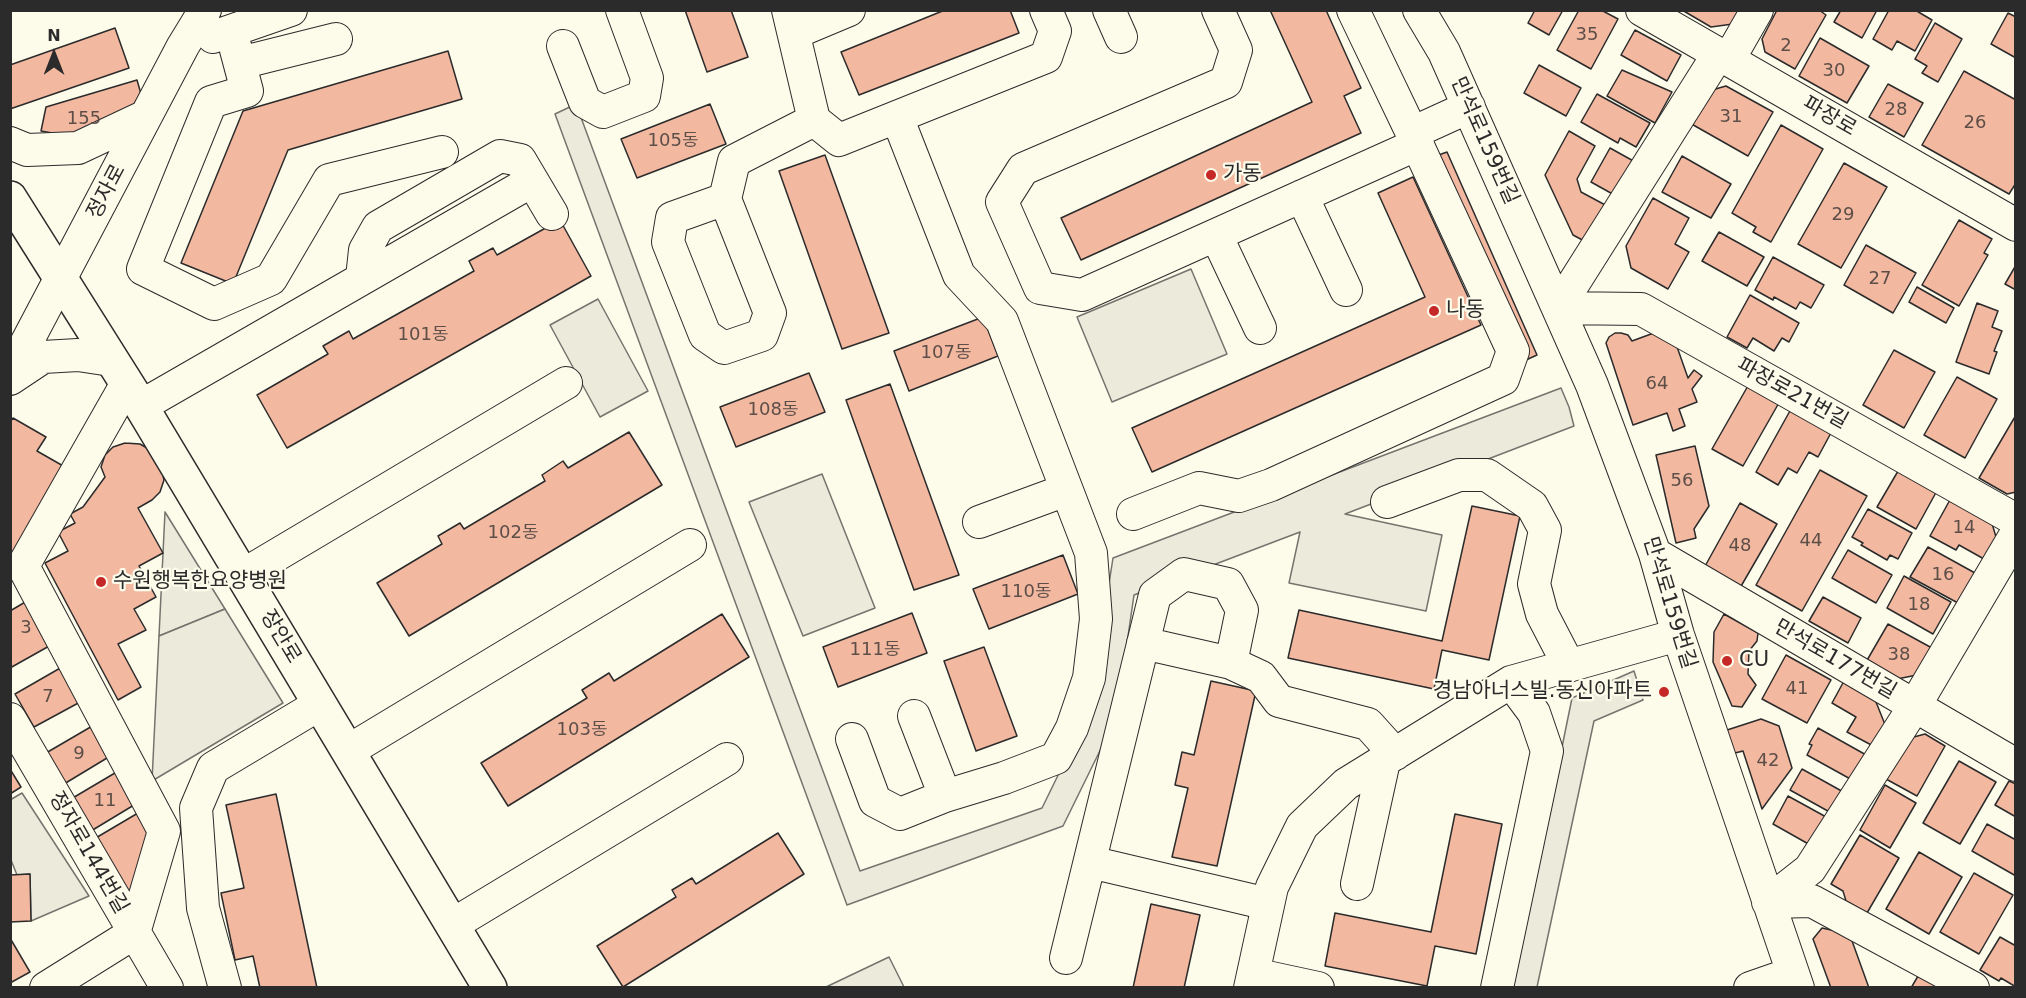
<!DOCTYPE html>
<html>
<head>
<meta charset="utf-8">
<style>
	body { margin:0 }
	#map { position:relative; width:2026px; height:998px; overflow:hidden; background:#fdfbea; font-family:"DejaVu Sans",sans-serif }
	canvas { display:block }
	.frame { position:absolute; inset:0; border:12px solid #2b2b2b; pointer-events:none }
	.north { position:absolute; left:24px; top:24px; width:60px; height:60px; -webkit-text-stroke:4px #fdfbea; paint-order:stroke; rotate:0deg; font-size:16px; font-weight:700; line-height:24px; text-align:center; color:#2b2b2b }
	.north::after { content:''; display:block; margin:auto; width:21px; height:27px; background:#2b2b2b; clip-path:polygon(50% 0,100% 100%,50% 72%,0 100%) }
</style>
</head>
<body>
<div id="map">
<canvas width="2026" height="998"></canvas>
<div class="frame"></div>
<div class="north">N</div>
</div>
<script>
const g = document.querySelector('canvas').getContext('2d');
g.lineJoin = 'round';
function fillPath(path, color) { g.fillStyle = color; g.fill(path, 'evenodd'); }
const poly = rows => new Path2D(rows.map(r => 'M' + r).join(''));
function stroke(path, color, width, dash) { g.strokeStyle = color; g.lineWidth = width; g.lineCap = dash ? 'butt' : 'round'; g.setLineDash(dash || []); g.stroke(path); }
function drawText(font, color, halo, rows, align = 'center') {
  g.font = font + ' "DejaVu Sans","Noto Sans KR",sans-serif'; g.lineWidth = 4.5; g.setLineDash([]); g.textBaseline = 'middle'; g.strokeStyle = halo; g.fillStyle = color; for (const [text, x, y, turn = 0] of rows) {
    g.save(); g.translate(x, y); g.rotate((+turn || 0) * Math.PI / 180); g.textAlign = isNaN(turn) ? turn : align; if (halo) g.strokeText(text, 0, 0); g.fillText(text, 0, 0); g.restore();
  }
}
const green = poly([
	[576,104,860,871,1042,808,1089,712,1113,558,1561,388,1569,407,1574,426,1345,514,1442,535,1426,611,1289,583,1300,532,1134,595,1116,718,1063,826,847,905,555,114,576,104],
	[1191,269,1227,354,1112,402,1077,317,1191,269],
	[598,299,648,391,600,417,550,325,598,299],
	[822,474,875,608,803,636,749,502,822,474],
	[165,512,225,609,159,636,165,512],
	[1634,671,1643,700,1594,721,1537,987,1513,988,1572,698,1634,671],
	[22,793,89,896,31,921,30,874,17,875,11,860,10,800,22,793],
	[889,957,904,987,826,987,889,957]
]);
fillPath(green, '#ecebdb');
stroke(green, '#74746e', 1.5);
const parking = poly([
	[225,609,283,703,152,781,159,636,225,609]
]);
fillPath(parking, '#eceadb');
stroke(parking, '#74746e', 1.5);
const building = poly([
	[685,10,731,10,748,57,707,72,685,10],
	[945,10,1010,10,1019,33,859,95,841,52,945,10],
	[1270,10,1326,10,1361,88,1344,96,1361,133,1081,260,1061,218,1312,102,1270,10],
	[1535,10,1563,10,1549,35,1528,23,1535,10],
	[1579,10,1601,10,1618,19,1591,69,1557,50,1579,10],
	[1682,10,1740,10,1733,24,1711,27,1682,10],
	[1777,10,1819,10,1826,15,1795,69,1765,52,1762,39,1777,10],
	[1841,10,1877,10,1862,38,1834,22,1841,10],
	[1889,10,1915,10,1932,20,1915,51,1897,41,1892,50,1873,39,1889,10],
	[2008,13,2016,17,2016,58,1991,44,2008,13],
	[1935,23,1962,39,1938,82,1922,73,1927,66,1915,59,1935,23],
	[115,28,129,68,10,109,10,65,115,28],
	[1635,30,1681,55,1667,81,1621,55,1635,30],
	[1820,38,1869,66,1847,103,1799,76,1820,38],
	[448,51,462,99,288,150,233,284,181,263,243,111,448,51],
	[1539,65,1581,88,1566,116,1524,93,1539,65],
	[1622,70,1672,92,1655,123,1607,96,1622,70],
	[1964,71,2016,100,2016,183,2009,194,1922,145,1964,71],
	[137,80,141,94,116,130,85,139,41,131,46,107,137,80],
	[1888,84,1923,103,1904,137,1869,117,1888,84],
	[1726,86,1773,112,1748,156,1688,122,1705,92,1726,86],
	[1597,94,1650,123,1636,147,1620,138,1618,143,1581,122,1597,94],
	[710,104,726,144,637,178,621,139,710,104],
	[1781,125,1823,149,1771,242,1753,232,1756,227,1732,213,1781,125],
	[1569,131,1595,146,1577,179,1581,192,1609,207,1588,243,1573,235,1545,175,1569,131],
	[1610,148,1637,163,1618,197,1591,182,1610,148],
	[1447,152,1537,355,1526,360,1436,156,1447,152],
	[825,155,889,333,842,349,779,171,825,155],
	[1682,156,1731,184,1711,218,1662,192,1682,156],
	[1844,163,1887,187,1841,268,1798,244,1844,163],
	[1413,177,1481,325,1152,472,1132,428,1425,297,1378,193,1413,177],
	[1653,198,1689,218,1675,244,1689,252,1668,289,1631,268,1626,246,1653,198],
	[560,220,591,276,287,448,257,395,328,354,323,346,349,331,353,339,474,271,469,261,493,248,497,255,560,220],
	[1959,220,1992,239,1984,253,1988,255,1959,306,1922,285,1959,220],
	[1719,232,1764,257,1747,286,1702,261,1719,232],
	[1866,245,1916,273,1893,313,1844,285,1866,245],
	[1773,257,1824,285,1811,308,1800,302,1796,309,1774,297,1773,300,1755,290,1773,257],
	[2016,265,2016,290,2005,284,2016,265],
	[1917,287,1954,308,1946,323,1909,302,1917,287],
	[1750,295,1799,323,1789,342,1782,338,1774,351,1753,338,1747,348,1727,337,1750,295],
	[1977,303,1998,311,1992,327,2002,331,1994,351,1997,352,1989,374,1956,362,1977,303],
	[983,317,998,356,909,391,894,351,983,317],
	[1670,327,1688,378,1694,370,1702,376,1692,389,1697,402,1679,409,1685,426,1673,431,1667,413,1633,425,1606,343,1609,337,1615,333,1621,333,1628,335,1632,341,1670,327],
	[1894,350,1935,372,1904,428,1863,405,1894,350],
	[809,373,825,412,736,447,720,407,809,373],
	[1957,377,1997,399,1965,458,1924,435,1957,377],
	[890,384,959,575,914,590,846,400,890,384],
	[1749,384,1780,401,1743,466,1712,449,1749,384],
	[1791,409,1832,431,1818,457,1809,452,1797,473,1788,468,1778,485,1756,472,1791,409],
	[2016,415,2016,492,2007,494,1979,478,2016,415],
	[13,418,46,437,37,451,65,467,10,563,10,422,13,418],
	[629,432,662,485,409,636,377,583,442,544,438,536,460,523,464,529,545,481,542,475,563,461,568,468,629,432],
	[125,443,140,444,154,452,161,466,164,480,160,492,152,500,138,508,163,553,139,566,156,597,134,609,146,630,118,644,141,687,118,700,45,563,68,551,58,532,75,523,70,514,83,507,105,477,101,467,105,455,113,447,125,443],
	[1695,446,1709,506,1694,529,1696,538,1676,543,1656,455,1695,446],
	[1901,466,1939,487,1916,529,1877,507,1901,466],
	[1820,470,1867,496,1802,611,1756,585,1820,470],
	[1951,498,1991,520,1996,537,1984,559,1959,545,1956,550,1930,536,1951,498],
	[1740,503,1777,524,1740,588,1704,568,1740,503],
	[1472,506,1520,516,1489,660,1442,650,1434,689,1288,658,1299,610,1442,641,1472,506],
	[1868,509,1912,533,1898,559,1890,555,1887,560,1861,545,1863,543,1852,537,1868,509],
	[1928,547,1975,573,1958,603,1910,577,1928,547],
	[1848,550,1892,575,1876,603,1832,578,1848,550],
	[1063,555,1078,594,989,629,973,589,1063,555],
	[1904,576,1951,602,1933,634,1887,608,1904,576],
	[1823,597,1861,618,1848,643,1809,621,1823,597],
	[27,601,51,645,10,668,10,611,27,601],
	[912,613,927,653,838,687,823,647,912,613],
	[722,614,749,657,508,806,481,763,587,698,582,690,609,673,614,681,722,614],
	[1724,614,1758,633,1757,641,1749,651,1748,674,1756,685,1742,707,1732,706,1713,662,1714,632,1724,614],
	[1888,624,1932,648,1917,675,1897,679,1866,662,1888,624],
	[984,647,1017,736,976,751,944,661,984,647],
	[1786,655,1831,680,1807,723,1762,699,1786,655],
	[62,667,82,701,34,727,15,694,62,667],
	[1211,681,1256,691,1217,866,1172,857,1188,788,1175,785,1182,752,1194,755,1211,681],
	[1844,681,1874,697,1886,727,1875,747,1847,732,1856,717,1832,703,1844,681],
	[1761,719,1779,726,1792,768,1762,809,1743,751,1731,754,1724,731,1761,719],
	[94,725,112,755,64,784,46,753,94,725],
	[1818,728,1868,756,1854,781,1807,755,1812,745,1809,744,1818,728],
	[1925,734,1945,746,1917,796,1886,779,1910,738,1925,734],
	[1959,761,1996,782,1960,844,1923,823,1959,761],
	[10,769,21,787,10,794,10,769],
	[1802,769,1847,794,1835,815,1790,790,1802,769],
	[120,770,139,802,91,831,71,799,120,770],
	[2009,781,2016,784,2016,817,1995,805,2009,781],
	[1885,785,1916,803,1890,848,1860,830,1885,785],
	[276,794,317,988,260,988,253,956,235,960,221,893,244,888,226,805,276,794],
	[1788,796,1828,818,1812,846,1773,824,1788,796],
	[138,813,151,835,132,904,94,839,138,813],
	[1455,814,1502,824,1476,954,1435,946,1427,986,1325,966,1335,913,1431,932,1455,814],
	[1987,824,2016,840,2016,876,1972,851,1987,824],
	[778,833,804,874,623,987,597,946,676,897,672,890,692,878,696,884,778,833],
	[1860,835,1899,858,1867,913,1846,901,1843,891,1831,884,1860,835],
	[1919,852,1962,877,1929,934,1886,909,1919,852],
	[1974,873,2013,895,1979,954,1940,932,1974,873],
	[30,874,31,921,10,922,10,875,30,874],
	[1151,904,1200,915,1184,988,1133,988,1151,904],
	[1822,928,1836,931,1851,938,1869,988,1831,988,1813,939,1822,928],
	[2000,937,2016,946,2016,987,2001,978,1999,981,1980,970,2000,937],
	[10,938,30,972,10,983,10,938],
	[1921,971,1938,981,1934,988,1911,988,1921,971]
]);
fillPath(building, '#f2b8a0');
stroke(building, '#2b2b2b', 1.5);
const minor = poly([
	[788,10,814,120,839,140,1046,57,1055,31,1046,10],
	[1109,10,1121,37],
	[1218,10,1236,50,1226,82,1023,169,1002,202,1040,288,1082,295,1418,144],
	[1419,10,1444,52,1592,385,1655,554,1678,635,1798,988],
	[1642,10,2016,225],
	[231,31,247,91,211,102,143,269,214,304,271,279,329,180,442,152],
	[794,33,849,10],
	[213,37,291,10],
	[563,46,585,102,603,112,644,96,647,78,622,10],
	[1729,59,1757,10],
	[240,63,336,39],
	[897,117,959,275,1002,321,1091,553,1096,619,1089,678,1072,728,1056,758,1004,778,945,796,914,716],
	[1412,133,1469,107],
	[10,143,27,150,78,148,146,116],
	[1302,196,1346,290],
	[725,199,672,218,668,242,705,335,724,348,762,335,770,313,725,199,734,161,814,120],
	[1216,235,1260,328],
	[362,278,365,250,378,227,500,156,520,160,552,214],
	[1558,308,1641,309,2016,520],
	[1558,308,1719,53],
	[10,374,183,46,205,10],
	[10,379,43,357,78,355,111,360],
	[141,406,532,181],
	[1387,502,1459,475,1487,475,1532,506,1545,530,1534,584,1542,614,1569,666],
	[1133,514,1199,488,1239,496,1271,485,1503,379,1513,351,1412,133,1353,10],
	[979,522,1066,490],
	[1655,554,2016,765],
	[243,575,566,383],
	[1143,643,1231,663],
	[10,719,167,988],
	[852,739,875,801,900,814,945,796],
	[348,751,690,545],
	[1090,862,1268,904],
	[1357,884,1384,761],
	[1768,902,1810,869,1914,707,2016,534],
	[1768,902,1812,901,1973,988],
	[452,925,727,759],
	[1066,958,1155,595,1184,574,1228,584,1242,610,1231,663,1261,677,1279,701,1368,724,1395,754],
	[1253,974,1318,988],
	[46,988,134,933,164,831,23,566,126,385],
	[225,988,203,908,196,808,213,768,320,704],
	[1250,988,1272,887,1302,826,1346,784,1511,682,1678,635],
	[1497,988,1547,751,1534,713,1511,682],
	[1750,988,1793,973]
]);
const major = poly([
	[10,198,141,406,490,988]
]);
stroke(minor, '#2b2b2b', 34);
stroke(major, '#2b2b2b', 36);
stroke(minor, '#fdfbea', 32);
stroke(major, '#fdfbea', 33);
for (const [x, y, r, color] of [
	[1211,175,6,"#c62828"],
	[1434,311,6,"#c62828"],
	[101,582,6,"#c62828"],
	[1727,661,6,"#c62828"],
	[1664,692,6,"#c62828"]
]) { const dot = new Path2D(); dot.arc(x, y, r, 0, 2 * Math.PI); g.fillStyle = color; g.fill(dot); stroke(dot, '#fdfbea', 2); }
drawText('18px', '#5d4e48', null, [
	["35",1587,35],
	["2",1786,46],
	["30",1834,71],
	["28",1896,110],
	["31",1731,117],
	["155",84,119],
	["26",1975,123],
	["105동",673,141],
	["29",1843,215],
	["27",1880,279],
	["101동",423,335],
	["107동",946,353],
	["64",1657,384],
	["108동",773,410],
	["56",1682,481],
	["14",1964,528],
	["102동",513,533],
	["44",1811,541],
	["48",1740,546],
	["16",1943,575],
	["110동",1026,592],
	["18",1919,605],
	["3",26,628],
	["111동",875,650],
	["38",1899,655],
	["41",1797,689],
	["7",48,697],
	["103동",582,730],
	["9",79,754],
	["42",1768,761],
	["11",105,801]
]);
drawText('21px', '#2b2b2b', '#fdfbea', [
	["파장로",1829,117,30],
	["만석로159번길",1484,141,66],
	["정자로",107,192,-62],
	["파장로21번길",1792,394,29],
	["만석로159번길",1669,603,73],
	["장안로",280,637,59],
	["만석로177번길",1835,660,30],
	["정자로144번길",88,853,60]
]);
drawText('21px', '#2b2b2b', '#fdfbea', [
	["가동",1223,175],
	["나동",1446,311],
	["수원행복한요양병원",113,582],
	["CU",1739,661],
	["경남아너스빌.동신아파트",1652,692,"right"]
], 'left');
</script>
</body>
</html>
